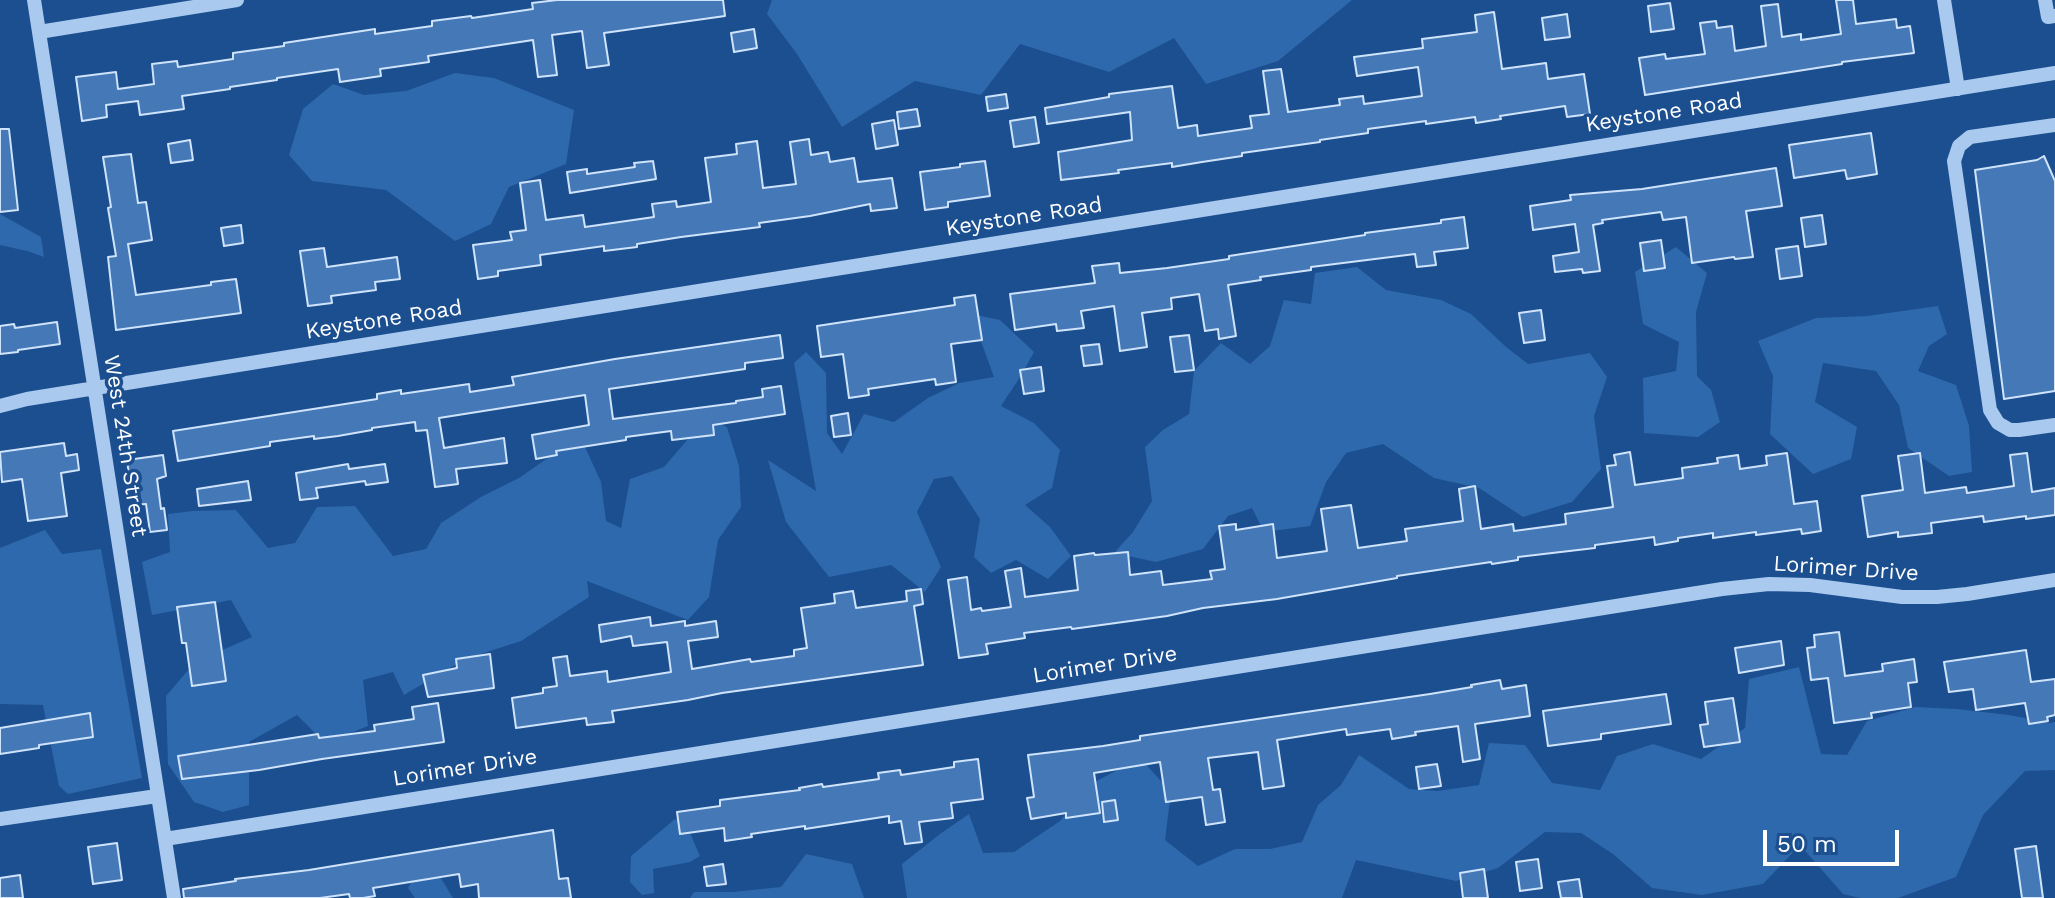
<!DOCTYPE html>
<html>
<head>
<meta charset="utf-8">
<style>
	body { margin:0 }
	#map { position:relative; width:2055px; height:898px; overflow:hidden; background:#1b4f8f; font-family:"Work Sans",sans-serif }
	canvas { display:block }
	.scale { position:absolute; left:1763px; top:830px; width:136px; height:36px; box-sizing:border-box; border:4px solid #fff; border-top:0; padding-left:10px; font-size:24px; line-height:28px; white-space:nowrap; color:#fff; -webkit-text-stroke:6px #1b4f8f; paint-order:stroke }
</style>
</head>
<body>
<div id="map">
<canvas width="2055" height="898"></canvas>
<div class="scale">50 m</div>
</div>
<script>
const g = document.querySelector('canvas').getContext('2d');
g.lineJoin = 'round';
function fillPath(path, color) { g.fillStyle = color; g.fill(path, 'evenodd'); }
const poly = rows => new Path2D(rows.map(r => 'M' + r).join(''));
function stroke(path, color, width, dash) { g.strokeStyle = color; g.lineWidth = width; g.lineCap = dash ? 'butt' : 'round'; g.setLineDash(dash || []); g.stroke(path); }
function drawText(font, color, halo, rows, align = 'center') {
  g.font = font + ' "Work Sans",sans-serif'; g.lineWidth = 7; g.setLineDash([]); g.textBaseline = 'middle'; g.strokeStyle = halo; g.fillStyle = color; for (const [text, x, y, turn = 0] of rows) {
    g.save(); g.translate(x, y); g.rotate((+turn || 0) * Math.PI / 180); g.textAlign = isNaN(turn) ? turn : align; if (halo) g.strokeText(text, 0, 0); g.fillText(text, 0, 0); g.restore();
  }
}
fillPath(poly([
	[772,0,1352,0,1278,61,1206,84,1174,38,1109,72,1020,44,981,95,915,81,842,127,797,54,767,14],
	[455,73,494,78,574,110,566,164,509,187,491,224,455,241,386,190,312,181,289,155,303,109,333,84,364,95,406,91],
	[0,214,41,237,44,257,27,251,0,245],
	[1676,247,1707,273,1696,312,1697,376,1711,390,1720,422,1698,437,1644,433,1643,378,1676,371,1679,342,1643,324,1635,272],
	[1357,267,1386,290,1441,300,1471,314,1505,346,1528,364,1590,353,1607,377,1594,416,1601,469,1572,502,1523,517,1479,488,1434,478,1383,444,1346,453,1326,482,1310,526,1264,532,1252,508,1228,516,1203,549,1156,562,1114,553,1133,532,1152,501,1145,447,1163,430,1189,414,1194,371,1221,343,1250,364,1270,346,1284,300,1311,304,1315,273],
	[1938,306,1947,334,1929,346,1918,371,1956,385,1969,426,1972,472,1949,476,1908,448,1899,405,1876,371,1823,363,1815,402,1857,427,1851,459,1813,474,1770,434,1773,376,1758,341,1816,318,1867,316],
	[971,314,1000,320,1034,352,1022,374,1001,406,1034,423,1060,450,1052,488,1025,505,1050,527,1071,556,1048,579,1016,560,991,573,974,557,980,519,952,476,934,479,917,512,941,567,925,592,891,565,829,577,786,522,768,460,816,491,794,363,806,352,826,373,827,433,842,454,864,414,894,422,928,398,959,383,994,377],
	[706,418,727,427,739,466,741,507,718,540,709,597,688,620,587,581,589,597,521,641,465,659,404,695,393,672,363,680,368,726,325,743,297,715,249,742,249,805,223,812,194,802,168,764,166,696,195,662,252,637,231,600,152,615,142,562,170,552,168,514,193,511,236,510,268,548,295,543,317,507,355,506,393,556,426,549,441,523,481,497,519,478,565,446,585,447,601,482,606,521,621,528,630,479,664,467],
	[45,530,62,554,101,549,142,778,68,794,59,786,43,705,0,704,0,548],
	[1799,667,1821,754,1847,755,1867,721,1915,707,1957,709,2009,715,2050,723,2055,722,2055,770,2025,771,1983,815,1956,877,1898,898,1860,898,1843,894,1800,845,1763,884,1702,895,1652,888,1613,854,1581,833,1545,832,1498,868,1456,881,1356,860,1342,898,907,898,902,864,940,834,969,814,983,853,1014,852,1060,821,1091,784,1140,758,1171,792,1165,840,1198,866,1235,849,1270,849,1302,842,1318,805,1341,785,1359,755,1409,789,1437,791,1479,785,1489,743,1525,745,1552,783,1600,790,1617,756,1653,744,1701,759,1745,728,1749,679],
	[675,819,687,826,700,856,690,862,653,869,654,893,642,895,630,882,631,856],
	[806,854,852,864,864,898,690,898,694,892,733,892,781,887],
	[436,870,453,898,415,898,408,888,416,873]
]), '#2e69ad');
const building = poly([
	[557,0,723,0,725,16,604,33,609,65,587,68,582,31,552,35,557,75,538,77,533,40,428,56,429,62,380,69,381,76,340,82,338,69,277,78,277,80,230,87,230,89,182,96,184,109,140,115,138,101,106,105,107,117,82,121,76,77,116,72,118,89,154,84,152,64,177,61,178,67,233,59,233,53,284,46,284,43,375,29,375,34,432,26,432,21,471,16,472,18,533,9,532,3,557,0],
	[1836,0,1853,0,1856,24,1896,19,1897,28,1910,26,1914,53,1842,62,1842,64,1645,95,1639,58,1665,54,1666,59,1705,54,1700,23,1716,21,1717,28,1732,26,1735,51,1766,46,1761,6,1778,4,1782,37,1801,34,1801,40,1841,34,1836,0],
	[1670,3,1674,29,1651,32,1648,6,1670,3],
	[1494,12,1502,69,1546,63,1548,79,1584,74,1590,114,1567,117,1565,106,1500,116,1501,119,1476,123,1475,117,1426,124,1426,121,1368,129,1368,133,1320,140,1320,142,1242,153,1242,156,1202,162,1172,167,1172,163,1118,170,1119,173,1061,180,1058,152,1132,140,1130,112,1047,124,1045,108,1109,97,1109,94,1172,86,1178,128,1197,125,1198,136,1252,128,1250,116,1269,114,1263,71,1281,69,1288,112,1340,105,1339,99,1363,96,1364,104,1422,96,1418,67,1357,76,1354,57,1423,48,1422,39,1477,32,1475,15,1494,12],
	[1567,14,1570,37,1545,40,1542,18,1567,14],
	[754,29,757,48,734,52,731,33,754,29],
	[1006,94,1008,108,988,111,986,97,1006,94],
	[917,109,920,126,899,129,897,112,917,109],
	[1035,117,1039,143,1014,147,1010,121,1035,117],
	[894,120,898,145,876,149,872,124,894,120],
	[0,129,9,129,18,210,0,212,0,129],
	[1871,133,1877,174,1847,179,1845,170,1794,178,1789,145,1871,133],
	[809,139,811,155,828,152,830,162,854,158,858,182,892,178,897,208,871,211,870,204,810,216,759,223,760,227,681,237,637,244,637,247,604,251,604,246,540,255,541,265,498,271,498,276,478,279,473,245,512,240,510,232,526,230,520,183,540,180,546,220,583,215,585,227,654,217,652,204,676,201,677,207,711,202,705,158,737,154,736,144,757,141,763,188,796,184,790,142,809,139],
	[190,140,193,160,171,163,168,144,190,140],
	[131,154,138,203,146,202,152,240,128,244,136,295,211,285,211,282,236,279,241,313,116,330,108,257,116,256,108,208,111,207,103,157,131,154],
	[2044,156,2055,181,2055,391,2004,399,1975,170,2037,160,2044,156],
	[653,161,656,179,570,193,567,172,587,169,587,174,635,167,634,163,653,161],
	[985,161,990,196,948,202,948,207,925,210,920,172,960,167,960,164,985,161],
	[1776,168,1782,206,1746,211,1753,257,1735,259,1734,257,1692,263,1686,217,1663,220,1661,212,1602,220,1603,223,1593,225,1600,271,1583,273,1582,269,1555,272,1553,256,1579,252,1575,224,1533,230,1530,206,1571,200,1570,195,1642,189,1776,168],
	[1822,215,1826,244,1805,247,1801,218,1822,215],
	[1464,217,1468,248,1434,252,1436,265,1417,267,1415,254,1311,267,1311,270,1260,277,1261,280,1228,285,1236,336,1219,339,1218,329,1205,331,1199,294,1171,298,1172,309,1142,313,1147,347,1120,351,1114,306,1081,311,1084,328,1057,331,1056,324,1015,330,1010,294,1095,283,1092,266,1119,263,1120,273,1167,268,1229,259,1229,256,1365,235,1365,233,1441,223,1441,220,1464,217],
	[241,225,243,243,224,246,221,228,241,225],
	[1661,240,1665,268,1644,271,1640,243,1661,240],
	[1798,246,1802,276,1780,279,1776,249,1798,246],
	[324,248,327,267,397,257,400,279,375,282,376,290,331,296,332,303,308,306,300,251,324,248],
	[975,295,982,340,951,344,956,382,936,385,935,379,868,389,869,395,849,398,843,354,821,357,817,326,955,305,954,298,975,295],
	[1541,310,1545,340,1524,343,1519,313,1541,310],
	[57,322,60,344,18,350,18,352,0,354,0,326,14,324,15,328,57,322],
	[780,335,783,358,745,363,745,369,609,389,613,419,736,403,736,401,763,397,762,389,781,386,785,414,713,425,714,435,672,440,671,431,626,437,626,440,556,451,557,455,536,459,532,435,589,425,585,395,439,418,444,448,504,438,507,463,456,469,458,484,435,487,427,430,416,431,415,422,372,428,372,430,338,436,314,439,314,436,270,442,270,446,178,461,173,431,377,399,377,394,401,390,401,394,469,384,470,392,514,385,512,377,615,359,780,335],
	[1189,335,1194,370,1175,372,1170,337,1189,335],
	[1099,344,1102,364,1084,366,1081,346,1099,344],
	[1041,367,1044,391,1024,394,1020,370,1041,367],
	[848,413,851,435,834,437,831,416,848,413],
	[64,443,66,456,77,454,79,470,61,473,67,516,28,521,22,479,2,482,0,452,64,443],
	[1630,452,1635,485,1683,478,1682,468,1718,463,1717,458,1738,455,1740,469,1767,465,1766,456,1787,453,1794,504,1817,501,1821,531,1802,534,1801,529,1756,535,1756,532,1713,538,1713,533,1678,538,1678,541,1655,545,1654,537,1595,545,1595,548,1518,557,1518,560,1492,564,1491,562,1397,576,1397,578,1277,599,1203,608,1167,616,1072,629,1071,627,1024,633,1025,638,986,644,988,654,959,658,948,580,967,577,971,610,981,608,982,611,1011,607,1005,571,1021,568,1025,597,1078,590,1074,556,1094,553,1095,555,1128,552,1130,575,1161,571,1163,585,1212,579,1210,571,1225,569,1219,526,1236,524,1236,530,1273,524,1277,558,1327,551,1321,509,1351,505,1358,548,1407,541,1405,529,1463,521,1459,489,1475,486,1481,529,1513,524,1514,531,1566,524,1565,514,1613,507,1607,466,1616,465,1614,455,1630,452],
	[1920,453,1925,493,1966,487,1967,493,2014,486,2010,455,2027,453,2032,492,2055,488,2055,515,2026,519,2026,516,1984,522,1983,516,1931,523,1932,533,1898,537,1898,532,1868,537,1862,496,1903,490,1898,456,1920,453],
	[163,455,166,476,157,479,161,509,164,508,167,530,150,532,146,504,133,505,127,460,163,455],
	[348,464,349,469,385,464,388,482,366,485,365,481,316,488,318,498,300,500,296,473,348,464],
	[248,481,251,500,199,506,197,489,248,481],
	[921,589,923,604,914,606,923,665,722,693,688,700,612,711,614,722,587,725,586,718,516,728,512,698,543,693,543,688,557,686,553,658,567,656,570,676,607,671,608,682,671,672,667,642,633,646,631,636,601,642,599,625,650,617,651,626,685,621,685,626,716,621,718,637,688,641,692,669,750,659,751,662,794,656,794,650,807,648,801,608,835,603,834,594,853,591,856,608,907,601,906,591,921,589],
	[215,602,226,681,192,686,186,643,182,643,177,607,215,602],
	[1839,632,1845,676,1883,671,1882,664,1914,659,1917,682,1908,683,1911,707,1871,713,1872,718,1834,723,1828,678,1811,680,1807,648,1815,647,1814,635,1839,632],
	[1781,641,1784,665,1739,673,1735,648,1781,641],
	[2026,650,2031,682,2055,679,2055,715,2047,717,2048,721,2029,724,2025,703,1976,710,1973,689,1949,692,1944,662,2026,650],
	[490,654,494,688,428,697,423,675,457,668,456,659,490,654],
	[1500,680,1502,689,1526,685,1530,716,1475,724,1480,759,1463,762,1458,726,1415,732,1416,735,1392,739,1390,729,1347,735,1346,729,1277,740,1284,786,1263,789,1258,752,1208,758,1213,790,1220,789,1225,822,1206,825,1202,797,1166,802,1160,762,1094,773,1100,813,1066,818,1066,813,1031,819,1027,798,1034,797,1028,755,1103,746,1140,740,1140,736,1430,694,1472,687,1471,685,1500,680],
	[1666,694,1671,724,1601,734,1601,739,1548,746,1543,711,1666,694],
	[1733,698,1740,742,1704,747,1700,725,1708,724,1705,702,1733,698],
	[438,703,444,742,322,759,259,770,182,779,178,756,318,734,319,738,375,731,374,725,414,719,412,707,438,703],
	[90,713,93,737,39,745,39,748,0,754,0,728,90,713],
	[978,759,983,799,951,803,953,818,919,822,922,842,905,844,901,821,889,823,889,816,805,829,805,826,751,834,752,837,725,841,724,828,680,834,677,812,720,806,720,800,800,790,799,788,822,784,823,787,879,779,878,773,900,770,901,775,954,767,954,762,978,759],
	[1437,764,1441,786,1419,789,1416,767,1437,764],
	[1115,800,1118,820,1104,822,1102,802,1115,800],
	[553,830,559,879,568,878,571,898,479,898,478,884,461,887,459,874,373,888,375,896,363,898,350,898,349,894,320,898,184,898,183,889,236,881,235,879,309,870,553,830],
	[117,843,122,880,93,884,88,847,117,843],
	[2036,846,2043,898,2022,898,2015,849,2036,846],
	[1538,859,1542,888,1520,891,1516,862,1538,859],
	[723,864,726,884,707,886,704,867,723,864],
	[1484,869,1488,898,1463,898,1460,873,1484,869],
	[20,875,23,898,0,898,0,878,20,875],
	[1579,879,1582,898,1561,898,1558,882,1579,879]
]);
fillPath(building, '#4478b7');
stroke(building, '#cfe3fa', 2);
stroke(poly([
	[34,0,174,898],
	[1944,0,1958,89],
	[2045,0,2048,17,2055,16],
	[39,32,237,0],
	[2055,125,1970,137,1959,146,1954,161,1990,410,1998,423,2010,430,2019,430,2055,425],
	[0,406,27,399,2055,73],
	[0,819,157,796],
	[165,839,1722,589,1769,584,1810,585,1902,597,1937,597,1967,594,2055,580]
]), '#a9c9ee', 14);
drawText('22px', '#fff', '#1b4f8f', [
	["Keystone Road",1664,113,-9],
	["Keystone Road",1024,217,-9],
	["Keystone Road",384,320,-9],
	["West 24th Street",125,446,81],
	["Lorimer Drive",1846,569,4],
	["Lorimer Drive",1105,665,-9],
	["Lorimer Drive",465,768,-9]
]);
</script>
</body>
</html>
